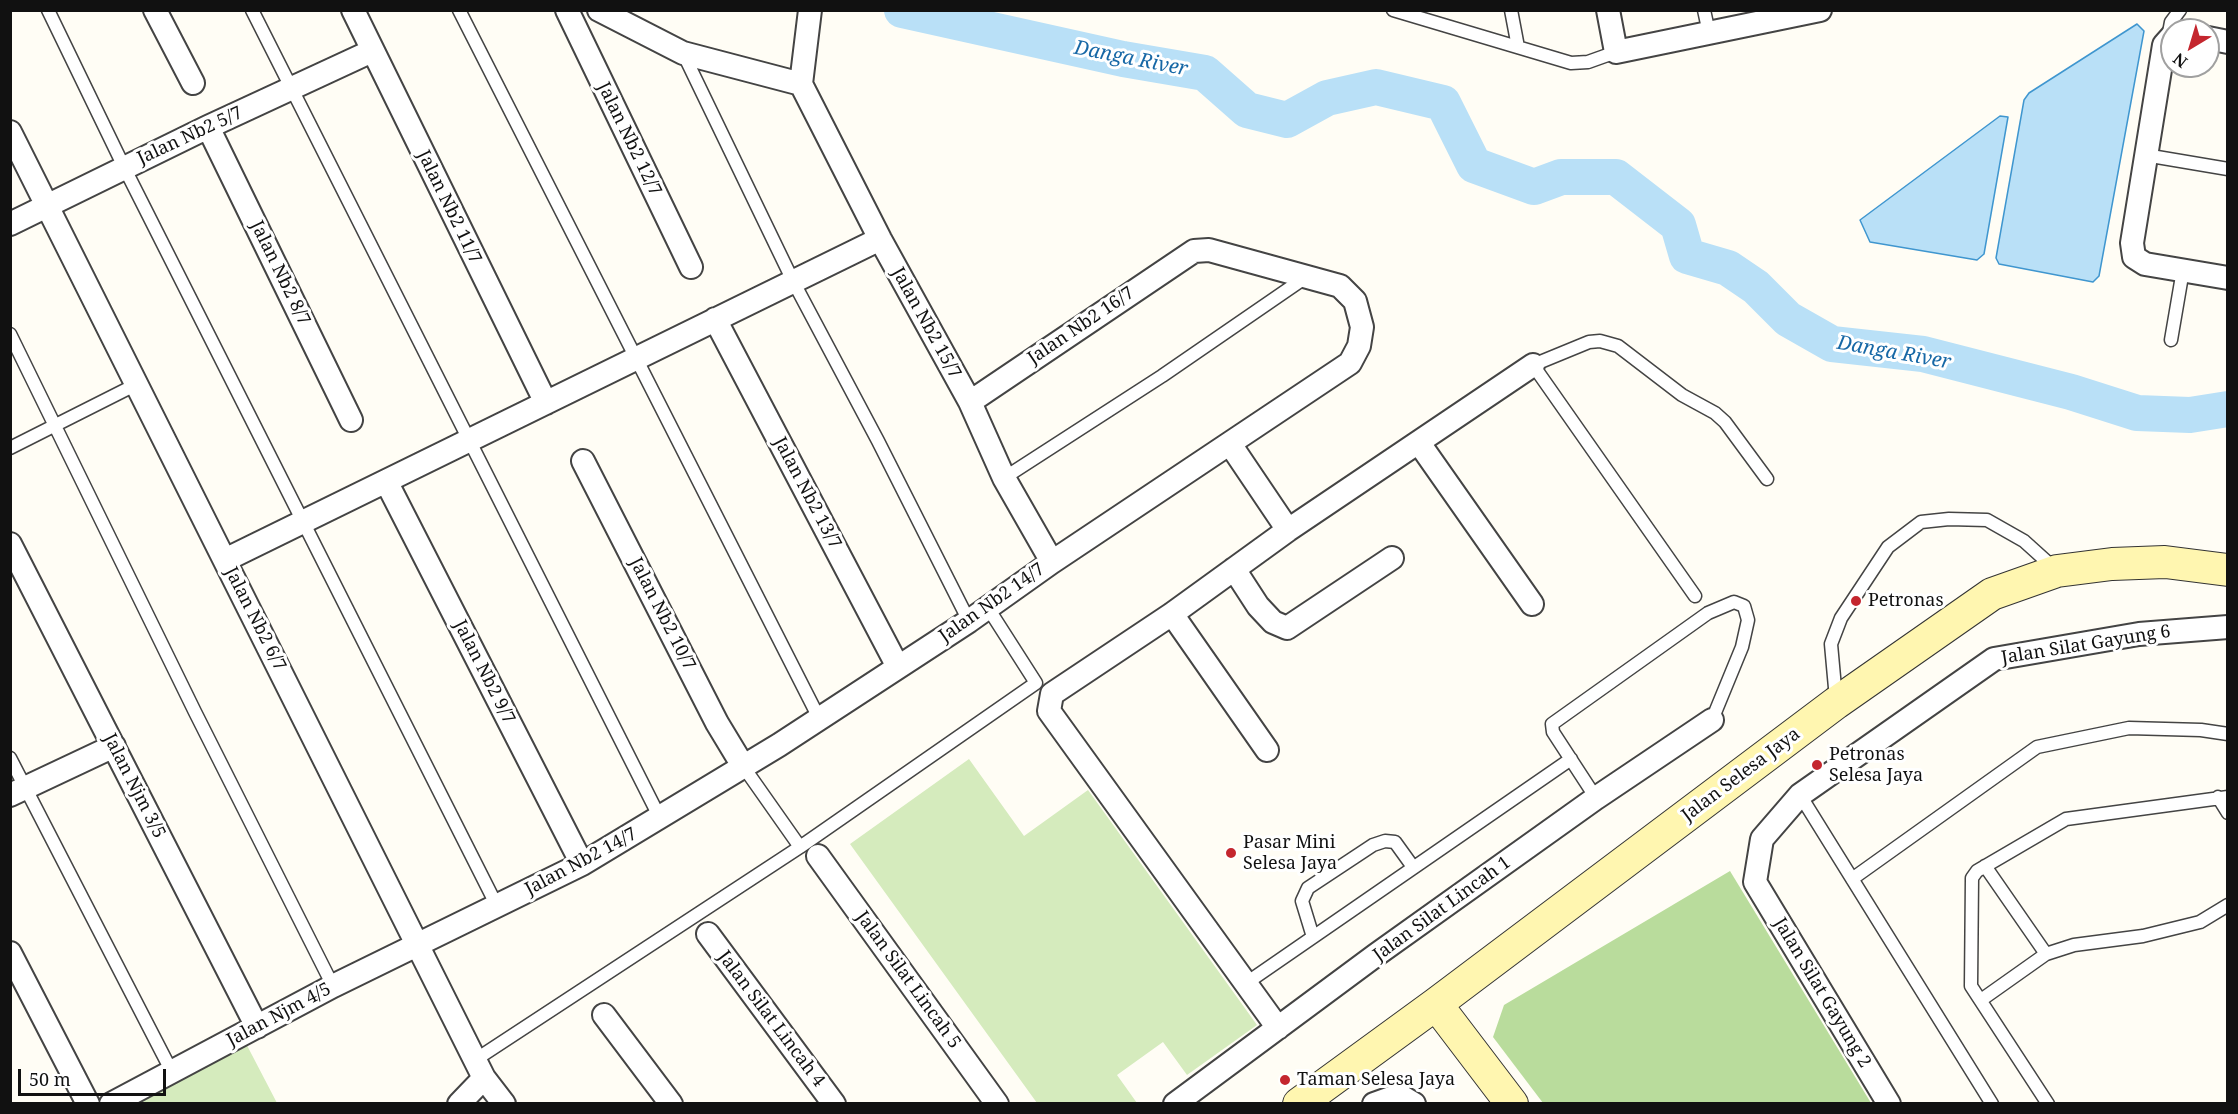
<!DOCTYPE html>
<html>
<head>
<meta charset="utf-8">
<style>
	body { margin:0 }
	#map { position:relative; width:2238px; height:1114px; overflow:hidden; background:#fffdf5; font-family:"Noto Serif",serif }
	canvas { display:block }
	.frame { position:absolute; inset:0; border:12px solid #111; pointer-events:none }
	.north { position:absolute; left:2160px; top:18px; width:60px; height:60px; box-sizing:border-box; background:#fff; border:2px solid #a0a0a0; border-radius:50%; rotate:218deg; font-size:16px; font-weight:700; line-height:24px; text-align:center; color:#111 }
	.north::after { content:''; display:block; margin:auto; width:21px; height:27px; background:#c4262e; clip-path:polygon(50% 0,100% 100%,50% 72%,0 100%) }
	.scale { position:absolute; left:18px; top:1069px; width:148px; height:27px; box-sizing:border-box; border:3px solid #111; border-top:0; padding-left:8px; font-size:18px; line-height:21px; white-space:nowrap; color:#111; -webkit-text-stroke:4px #fff; paint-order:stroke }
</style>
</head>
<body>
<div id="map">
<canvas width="2238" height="1114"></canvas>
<div class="frame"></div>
<div class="north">N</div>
<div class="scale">50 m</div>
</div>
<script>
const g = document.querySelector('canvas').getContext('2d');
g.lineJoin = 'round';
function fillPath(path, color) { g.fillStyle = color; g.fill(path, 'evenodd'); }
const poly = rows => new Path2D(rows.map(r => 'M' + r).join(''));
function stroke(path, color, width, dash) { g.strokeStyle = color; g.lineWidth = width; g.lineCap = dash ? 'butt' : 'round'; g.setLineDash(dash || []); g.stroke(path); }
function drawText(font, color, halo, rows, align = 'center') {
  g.font = font + ' "Noto Serif",serif'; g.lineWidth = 6; g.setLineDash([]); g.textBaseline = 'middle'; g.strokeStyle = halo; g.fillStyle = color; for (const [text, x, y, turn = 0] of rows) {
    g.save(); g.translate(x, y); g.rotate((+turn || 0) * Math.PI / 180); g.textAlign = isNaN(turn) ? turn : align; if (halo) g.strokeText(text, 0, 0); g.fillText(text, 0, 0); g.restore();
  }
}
fillPath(poly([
	[969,759,1024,836,1088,790,1257,1025,1187,1075,1163,1042,1117,1075,1137,1103,1037,1103,850,844],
	[240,1032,277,1103,97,1104]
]), '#d5ebbd');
fillPath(poly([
	[1730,871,1871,1103,1543,1103,1493,1037,1504,1005]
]), '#b9dc9c');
const water = poly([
	[2137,24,2144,31,2099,276,2093,282,1999,264,1996,258,2024,100,2029,93,2137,24],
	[2000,116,2008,117,1984,254,1977,260,1870,242,1860,220,2000,116]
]);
fillPath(water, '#b9e0f7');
stroke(water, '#3f96cf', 1.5);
stroke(poly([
	[902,10,1123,59,1205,73,1247,110,1287,120,1327,98,1376,87,1443,103,1474,165,1534,187,1561,177,1616,177,1678,225,1687,256,1728,268,1756,287,1788,319,1832,344,1923,354,2071,392,2137,413,2190,415,2228,409]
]), '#b9e0f7', 36);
const lane = poly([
	[48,10,124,167,497,906],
	[252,10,660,818],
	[459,10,819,718],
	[1393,10,1571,63,1588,62,1616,52],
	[1511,10,1518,47],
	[1704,10,1709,33],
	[2168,38,2171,22,2180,10],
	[683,53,793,281,878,441,969,621],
	[2145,155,2228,169],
	[10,334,195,712,333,986],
	[2171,340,2183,270],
	[10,448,137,384],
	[1004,478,1162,376,1306,277],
	[1695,596,1533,365,1589,342,1600,341,1618,346,1682,395,1715,413,1725,422,1767,479],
	[1836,699,1831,644,1841,618,1888,547,1921,522,1949,519,1987,520,2024,541,2055,569],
	[10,758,172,1072],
	[743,766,800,847],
	[1800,795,1992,1104],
	[2218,797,2228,813],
	[1596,798,1553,732,1552,724,1708,613,1734,602,1744,606,1748,620,1742,647,1712,720],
	[1985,866,2046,954],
	[1852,879,2037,747,2129,728,2201,730,2228,734],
	[1313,937,1302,901,1308,888,1373,845,1385,841,1395,842,1413,867],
	[1245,984,1571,759],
	[1981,1000,2046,954,2074,945,2143,936,2200,922,2228,905],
	[475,1060,800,847,1036,683,988,608],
	[2048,1104,1971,986,1972,878,1977,871,2066,819,2228,797]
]);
const street = poly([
	[155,10,193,83],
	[353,10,546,403],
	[567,10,691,267],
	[599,10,683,53,801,84,810,10],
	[1608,10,1616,52,1820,10],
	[2172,36,2164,45,2132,243,2134,257,2145,264,2228,278],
	[2208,38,2228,42],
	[801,84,880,239,970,402,1004,478,1052,562],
	[208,127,351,420],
	[10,132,484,1078,504,1104],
	[10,224,208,127,372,51],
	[715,319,898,667],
	[1419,443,1532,604],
	[1230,444,1288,530],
	[583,461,717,723,743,766],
	[386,481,582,864],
	[10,544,257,1027],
	[225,560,880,239],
	[1234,569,1258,606,1273,622,1287,628,1392,558],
	[1172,614,1267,750],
	[10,795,114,746],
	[818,856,997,1104],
	[708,934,834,1104],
	[10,953,88,1104],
	[604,1015,671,1104],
	[1278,1028,1049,711,1052,694,1172,614,1288,530,1533,365],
	[111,1104,333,986,582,864,779,745,969,621,1052,562,1350,363,1359,346,1362,327,1355,301,1340,286,1209,250,1194,251,970,402],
	[459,1104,484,1078],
	[1175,1104,1376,955,1596,798,1712,720],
	[1374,1104,1399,1095,1414,1104],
	[1889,1104,1755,882,1762,839,1800,795,1994,659,2139,634,2228,627]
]);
const secondary = poly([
	[1436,1004,1512,1104],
	[1299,1104,1436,1004,1836,703,1992,594,2057,571,2112,564,2165,562,2228,570]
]);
stroke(lane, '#444', 15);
stroke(street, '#444', 26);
stroke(secondary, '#333', 34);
stroke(lane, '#fff', 12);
stroke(street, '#fff', 22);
stroke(secondary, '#fff6b0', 32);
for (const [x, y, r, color] of [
	[1856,601,6,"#c4262e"],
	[1817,765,6,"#c4262e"],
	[1231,853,6,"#c4262e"],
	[1285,1080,6,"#c4262e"]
]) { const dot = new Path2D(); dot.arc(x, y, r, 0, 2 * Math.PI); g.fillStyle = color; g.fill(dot); stroke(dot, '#fff', 2); }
drawText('18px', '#111', '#fff', [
	["Jalan Nb2 5/7",190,136,-25],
	["Jalan Nb2 12/7",629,139,64],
	["Jalan Nb2 11/7",449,207,64],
	["Jalan Nb2 8/7",280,273,64],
	["Jalan Nb2 15/7",926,323,61],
	["Jalan Nb2 16/7",1081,326,-34],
	["Jalan Nb2 13/7",807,493,62],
	["Jalan Nb2 14/7",992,603,-35],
	["Jalan Nb2 10/7",662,614,63],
	["Jalan Nb2 6/7",255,619,63],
	["Jalan Silat Gayung 6",2086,645,-9],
	["Jalan Nb2 9/7",484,672,63],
	["Jalan Selesa Jaya",1741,775,-37],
	["Jalan Njm 3/5",134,786,63],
	["Jalan Nb2 14/7",581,862,-28],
	["Jalan Silat Lincah 1",1442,909,-36],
	["Jalan Silat Lincah 5",908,980,54],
	["Jalan Silat Gayung 2",1822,993,59],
	["Jalan Njm 4/5",279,1015,-28],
	["Jalan Silat Lincah 4",771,1019,53]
]);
drawText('18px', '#111', '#fff', [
	["Petronas",1868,601],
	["Petronas",1829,755],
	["Selesa Jaya",1829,776],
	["Pasar Mini",1243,843],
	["Selesa Jaya",1243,864],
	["Taman Selesa Jaya",1297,1080]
], 'left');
drawText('italic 20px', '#1768a6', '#fff', [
	["Danga River",1131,59,11],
	["Danga River",1894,353,10]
]);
</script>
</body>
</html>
